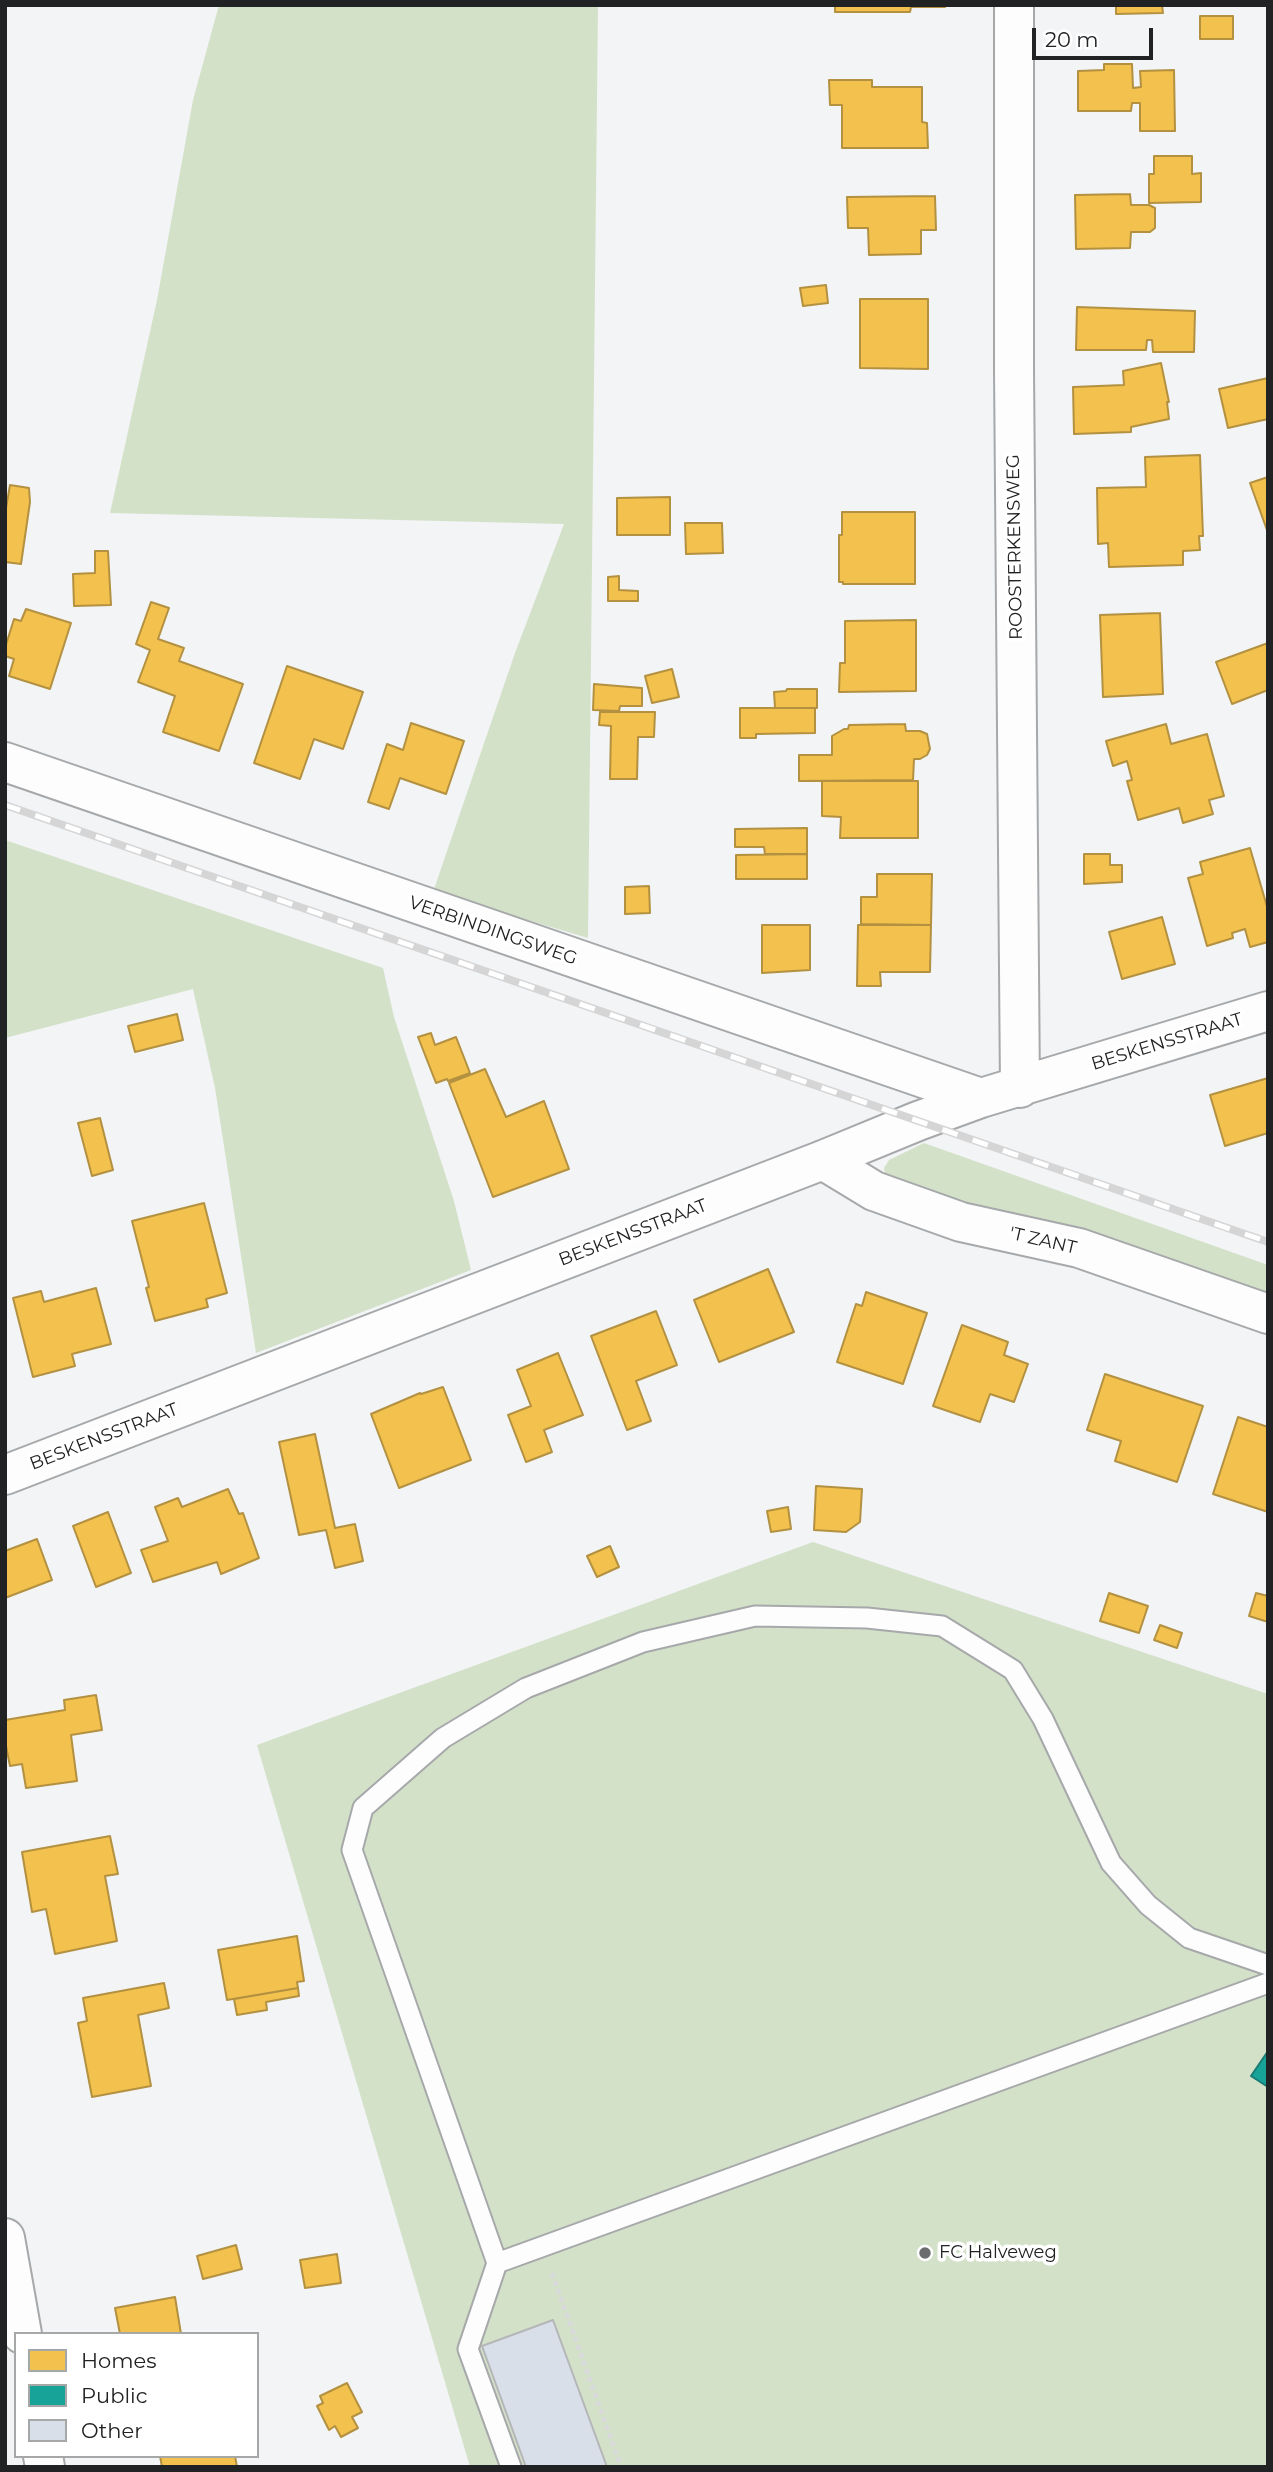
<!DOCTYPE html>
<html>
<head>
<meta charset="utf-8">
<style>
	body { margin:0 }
	#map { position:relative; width:1273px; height:2472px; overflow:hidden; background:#f2f4f6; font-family:Montserrat,sans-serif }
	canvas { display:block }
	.frame { position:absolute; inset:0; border:7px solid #212224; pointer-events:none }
	.legend { position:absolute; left:14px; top:2332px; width:245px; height:126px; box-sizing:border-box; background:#fff; border:2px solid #a6a7a7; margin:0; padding:9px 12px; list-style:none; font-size:21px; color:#212224 }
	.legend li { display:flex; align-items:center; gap:14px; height:35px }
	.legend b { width:35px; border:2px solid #a6a7a7 }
	.scale { position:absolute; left:1032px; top:28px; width:121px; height:32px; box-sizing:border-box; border:4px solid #212224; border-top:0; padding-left:9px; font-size:21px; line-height:24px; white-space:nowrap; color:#212224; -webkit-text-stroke:5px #fff; paint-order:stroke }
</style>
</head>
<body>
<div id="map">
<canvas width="1273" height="2472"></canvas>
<div class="frame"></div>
<ul class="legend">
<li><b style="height:19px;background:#f2c14e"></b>Homes</li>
<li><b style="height:19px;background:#17a398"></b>Public</li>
<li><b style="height:19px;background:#d8dfe8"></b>Other</li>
</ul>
<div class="scale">20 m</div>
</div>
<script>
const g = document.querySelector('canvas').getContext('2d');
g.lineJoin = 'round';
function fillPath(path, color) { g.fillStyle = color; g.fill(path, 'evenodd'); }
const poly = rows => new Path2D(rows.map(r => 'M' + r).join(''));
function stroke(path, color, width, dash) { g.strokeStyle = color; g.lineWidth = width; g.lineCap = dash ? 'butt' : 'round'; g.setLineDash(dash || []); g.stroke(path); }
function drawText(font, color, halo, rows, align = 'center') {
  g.font = font + ' Montserrat,sans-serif'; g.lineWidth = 7; g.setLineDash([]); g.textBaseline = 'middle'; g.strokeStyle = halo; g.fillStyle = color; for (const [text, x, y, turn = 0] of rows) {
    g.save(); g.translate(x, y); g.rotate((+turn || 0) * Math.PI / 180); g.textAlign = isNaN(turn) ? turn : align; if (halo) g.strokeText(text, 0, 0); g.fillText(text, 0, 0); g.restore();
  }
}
fillPath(poly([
	[219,5,598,5,588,938,433,892,515,653,564,524,110,513,157,300,193,100],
	[5,840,383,968,394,1017,454,1201,471,1270,256,1353,215,1088,193,989,5,1038],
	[924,1143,1268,1265,1268,1299,935,1201,885,1176,884,1168,889,1160],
	[813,1542,1268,1694,1268,2467,470,2467,257,1745]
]), '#d4e1c9');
const homes = poly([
	[835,5,945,5,945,7,911,7,910,12,835,12,835,5],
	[1116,5,1162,5,1163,13,1116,14,1116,5],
	[1200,16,1233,16,1233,39,1200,39,1200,16],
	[1104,64,1132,64,1133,88,1141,87,1140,71,1174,70,1175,131,1140,131,1140,103,1132,103,1131,111,1078,111,1078,71,1104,70,1104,64],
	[829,80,872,80,872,87,922,87,922,122,927,123,928,148,842,148,842,105,830,105,829,80],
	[1154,156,1192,156,1192,174,1201,173,1201,202,1149,203,1149,174,1154,174,1154,156],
	[1130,194,1131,205,1149,205,1155,208,1155,228,1150,232,1131,232,1130,248,1076,249,1075,195,1130,194],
	[935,196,936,230,921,230,921,254,869,255,868,228,848,228,847,197,935,196],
	[826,285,828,303,803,306,800,288,826,285],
	[860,299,928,299,928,369,860,368,860,299],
	[1077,307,1195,311,1194,352,1153,352,1152,340,1147,340,1146,350,1076,350,1077,307],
	[1161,363,1169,402,1167,402,1169,419,1131,427,1131,432,1074,434,1073,387,1124,385,1123,371,1161,363],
	[1268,378,1268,419,1228,428,1219,389,1268,378],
	[1200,455,1203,536,1199,536,1200,550,1183,551,1183,565,1109,567,1108,543,1098,544,1097,488,1146,487,1145,457,1200,455],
	[1268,477,1268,533,1250,483,1268,477],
	[10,485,29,488,30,502,21,564,5,562,5,514,10,485],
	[670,497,670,535,617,535,617,498,670,497],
	[842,512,915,512,915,584,843,584,843,582,839,582,839,535,842,535,842,512],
	[685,523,722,523,723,553,686,554,685,523],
	[95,551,108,551,111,605,74,606,73,574,95,573,95,551],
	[619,576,619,590,638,591,638,601,608,601,608,577,619,576],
	[151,602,169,608,158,639,184,648,179,661,243,684,219,751,163,732,175,696,138,682,150,650,136,644,151,602],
	[26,609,71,623,50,689,9,676,14,659,5,656,5,648,14,619,21,621,26,609],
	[1160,613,1163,694,1103,697,1100,615,1160,613],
	[916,620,916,691,839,692,840,663,845,663,845,621,916,620],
	[1268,643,1268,690,1232,704,1216,662,1268,643],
	[287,666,363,692,343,749,314,739,300,779,254,763,287,666],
	[672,669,679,697,652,703,645,676,672,669],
	[594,684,642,688,642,706,620,706,619,711,593,710,594,684],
	[787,689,817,689,817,708,775,708,774,692,786,691,787,689],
	[740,708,815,708,815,733,756,734,756,738,740,738,740,708],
	[600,712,655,712,654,737,638,737,637,779,610,779,611,726,599,725,600,712],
	[411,723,464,741,446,794,400,778,389,809,368,802,387,744,403,750,411,723],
	[905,724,906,731,920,731,927,734,930,749,927,755,920,759,914,759,913,780,799,781,799,755,832,755,832,736,844,729,848,729,849,725,905,724],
	[1166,724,1171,744,1207,734,1224,796,1209,800,1213,814,1183,823,1179,808,1138,820,1127,781,1132,780,1127,761,1113,766,1106,741,1166,724],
	[822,781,918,781,918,838,840,838,841,817,822,816,822,781],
	[807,828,807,854,765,854,764,847,735,847,735,829,807,828],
	[1250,848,1268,910,1268,942,1250,947,1245,929,1232,933,1233,938,1207,946,1188,878,1203,874,1200,862,1250,848],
	[807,854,807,879,736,879,736,855,807,854],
	[1084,854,1110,854,1110,865,1122,865,1122,882,1084,884,1084,854],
	[877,874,932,874,931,925,861,924,861,897,877,897,877,874],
	[649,886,650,913,625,914,625,887,649,886],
	[1162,917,1175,964,1122,979,1109,932,1162,917],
	[762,925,810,925,810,970,762,973,762,925],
	[858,925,931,925,930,972,880,972,881,986,857,986,858,925],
	[177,1014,183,1040,135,1052,128,1026,177,1014],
	[431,1033,435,1045,456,1037,470,1073,448,1081,447,1079,436,1083,418,1037,431,1033],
	[485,1069,506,1117,544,1101,569,1169,493,1197,449,1083,485,1069],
	[1268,1078,1268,1133,1225,1146,1210,1095,1268,1078],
	[100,1118,113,1170,92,1176,78,1123,100,1118],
	[204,1203,227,1293,206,1299,208,1307,155,1321,146,1288,149,1287,132,1221,204,1203],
	[768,1269,794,1332,719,1362,694,1300,768,1269],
	[96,1288,111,1344,72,1354,75,1366,33,1377,13,1298,41,1291,44,1302,96,1288],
	[866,1292,927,1313,903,1384,837,1362,856,1304,862,1306,866,1292],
	[656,1311,677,1365,636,1381,651,1421,627,1430,591,1336,656,1311],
	[962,1325,1008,1342,1004,1355,1028,1364,1014,1402,990,1394,980,1422,933,1406,962,1325],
	[558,1353,583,1415,544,1430,552,1452,526,1462,508,1415,531,1406,517,1370,558,1353],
	[1105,1374,1203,1406,1177,1482,1115,1461,1121,1441,1087,1430,1105,1374],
	[443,1387,471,1460,399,1488,371,1414,420,1393,421,1394,443,1387],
	[1238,1417,1268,1427,1268,1512,1213,1494,1238,1417],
	[315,1434,335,1528,355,1524,363,1561,335,1568,326,1530,299,1535,279,1442,315,1434],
	[816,1486,862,1489,860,1522,846,1532,814,1530,816,1486],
	[228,1489,239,1514,243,1513,259,1558,221,1574,217,1562,153,1582,141,1550,168,1541,155,1507,178,1498,182,1507,228,1489],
	[788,1507,791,1529,771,1532,767,1511,788,1507],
	[108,1512,131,1573,96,1587,73,1526,108,1512],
	[37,1539,52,1580,5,1598,5,1551,37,1539],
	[610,1546,619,1567,597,1577,587,1556,610,1546],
	[1109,1593,1148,1606,1139,1633,1100,1621,1109,1593],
	[1256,1593,1268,1596,1268,1622,1249,1616,1256,1593],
	[1160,1625,1182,1633,1177,1648,1154,1640,1160,1625],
	[96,1695,102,1730,71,1735,77,1781,26,1788,22,1764,10,1766,5,1741,5,1720,65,1710,64,1700,96,1695],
	[110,1836,118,1874,105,1876,117,1941,55,1954,46,1909,32,1912,22,1852,110,1836],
	[297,1936,304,1981,297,1982,298,1988,227,2000,218,1950,297,1936],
	[164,1983,169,2008,138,2015,151,2086,92,2097,78,2023,87,2021,83,1998,164,1983],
	[298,1988,299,1996,266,2002,267,2010,237,2015,234,1999,298,1988],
	[236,2245,242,2269,203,2279,197,2256,236,2245],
	[337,2254,341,2283,305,2288,300,2260,337,2254],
	[175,2297,181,2334,120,2334,115,2308,175,2297],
	[347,2383,362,2412,352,2417,358,2428,341,2437,335,2426,329,2430,317,2406,323,2403,320,2396,347,2383],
	[160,2456,235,2456,237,2467,162,2467,160,2456]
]);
fillPath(homes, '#f2c14e');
stroke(homes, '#b39141', 2);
const public = poly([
	[1268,2051,1268,2087,1251,2076,1268,2051]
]);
fillPath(public, '#17a398');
stroke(public, '#1a7c75', 2);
const building = poly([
	[553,2320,607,2467,526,2467,482,2346,553,2320]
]);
fillPath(building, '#d8dfe8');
stroke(building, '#b5b6b8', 2);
const lane = poly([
	[497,2263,1268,1983],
	[511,2467,468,2349,497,2263,352,1850,363,1808,443,1738,526,1688,643,1642,755,1616,867,1618,942,1626,1013,1670,1043,1719,1111,1863,1148,1905,1189,1938,1268,1965]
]);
const street = poly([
	[1014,5,1014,369,1020,1088],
	[5,762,981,1098],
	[823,1160,874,1191,961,1222,1079,1248,1268,1314],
	[5,1475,823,1160,918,1121,981,1098,1268,1011],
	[5,2238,22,2334],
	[43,2456,45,2467]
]);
stroke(lane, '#a6a8aa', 23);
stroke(street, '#a6a8aa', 42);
stroke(poly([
	[552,2273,621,2467]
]), '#d8d9da', 4.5, [5, 3.5]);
stroke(lane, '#fdfdfe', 19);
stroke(street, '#fdfdfe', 38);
const rail = poly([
	[5,805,1268,1242]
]);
stroke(rail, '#d5d5d6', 8);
stroke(rail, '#fff', 5, [16]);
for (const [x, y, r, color] of [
	[925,2253,7,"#6a6c6e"]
]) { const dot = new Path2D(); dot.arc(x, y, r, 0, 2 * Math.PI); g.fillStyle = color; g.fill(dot); stroke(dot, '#fff', 2.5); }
drawText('18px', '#212224', '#fff', [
	["ROOSTERKENSWEG",1015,547,-91],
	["VERBINDINGSWEG",493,931,19],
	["BESKENSSTRAAT",1167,1042,-17],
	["BESKENSSTRAAT",633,1233,-21],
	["'T ZANT",1043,1241,13],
	["BESKENSSTRAAT",104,1437,-21]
]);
drawText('18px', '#212224', '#fff', [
	["FC Halveweg",939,2253]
], 'left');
</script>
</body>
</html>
